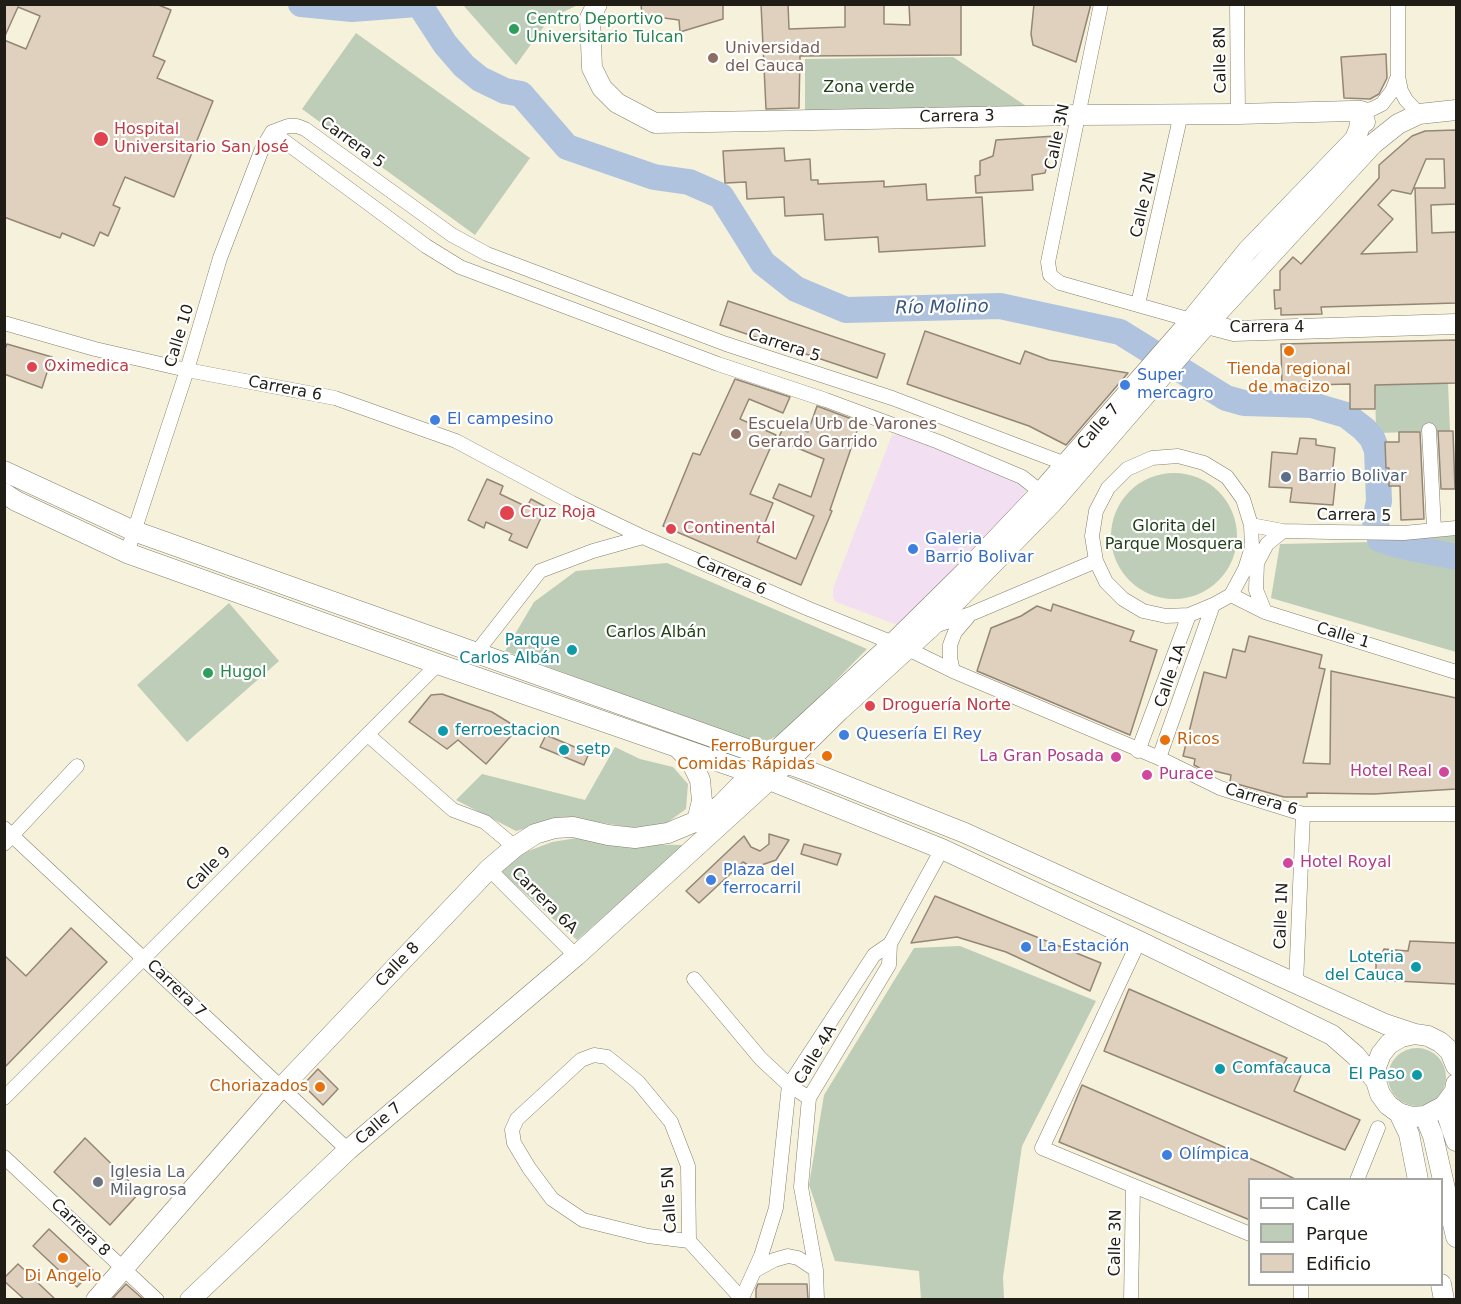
<!DOCTYPE html>
<html>
<head>
<meta charset="utf-8">
<style>
	body { margin:0 }
	#map { position:relative; width:1461px; height:1304px; overflow:hidden; background:#f6f1db; font-family:"DejaVu Sans",sans-serif }
	canvas { display:block }
	.frame { position:absolute; inset:0; border:6px solid #1f1d15; pointer-events:none }
	.legend { position:absolute; left:1248px; top:1178px; width:195px; height:108px; box-sizing:border-box; background:#fff; border:2px solid #a5a5a1; margin:0; padding:8px 10px; list-style:none; font-size:18px; color:#1f1d15 }
	.legend li { display:flex; align-items:center; gap:12px; height:30px }
	.legend b { width:30px; border:2px solid #a5a5a1 }
</style>
</head>
<body>
<div id="map">
<canvas width="1461" height="1304"></canvas>
<div class="frame"></div>
<ul class="legend">
<li><b style="height:8px;background:#fff"></b>Calle</li>
<li><b style="height:16px;background:#bdcdb8"></b>Parque</li>
<li><b style="height:16px;background:#dfd1be"></b>Edificio</li>
</ul>
</div>
<script>
const g = document.querySelector('canvas').getContext('2d');
g.lineJoin = 'round';
function fillPath(path, color) { g.fillStyle = color; g.fill(path, 'evenodd'); }
const poly = rows => new Path2D(rows.map(r => 'M' + r).join(''));
function stroke(path, color, width, dash) { g.strokeStyle = color; g.lineWidth = width; g.lineCap = dash ? 'butt' : 'round'; g.setLineDash(dash || []); g.stroke(path); }
function drawText(font, color, halo, rows, align = 'center') {
  g.font = font + ' "DejaVu Sans",sans-serif'; g.lineWidth = 4.5; g.setLineDash([]); g.textBaseline = 'middle'; g.strokeStyle = halo; g.fillStyle = color; for (const [text, x, y, turn = 0] of rows) {
    g.save(); g.translate(x, y); g.rotate((+turn || 0) * Math.PI / 180); g.textAlign = isNaN(turn) ? turn : align; if (halo) g.strokeText(text, 0, 0); g.fillText(text, 0, 0); g.restore();
  }
}
fillPath(poly([
	[892,435,902,435,1005,474,1027,488,1014,510,903,627,836,602,833,596,833,589]
]), '#f2e0f2');
fillPath(poly([
	[463,5,578,5,550,18,516,65],
	[356,33,530,158,475,235,302,109],
	[953,57,1032,110,805,121,805,59],
	[1448,383,1450,431,1376,433,1375,385],
	'1111 536a63 63 0 1 1 126 0a63 63 0 1 1-126 0Z',
	[1456,535,1456,652,1271,598,1280,544,1374,542],
	[667,563,867,649,785,732,767,741,749,741,505,651,534,602,576,571],
	[229,603,279,661,187,742,137,685],
	[615,747,640,759,673,767,688,784,686,809,664,825,640,829,591,821,555,820,516,831,456,800,482,774,585,800],
	[583,837,616,844,685,845,577,940,499,870,523,853,552,842],
	[960,946,1096,1001,1022,1146,1003,1277,1004,1299,921,1299,919,1271,835,1261,809,1185,824,1095,914,948],
	'1388 1077a29 29 0 1 1 58 0a29 29 0 1 1-58 0Z'
]), '#bdcdb8');
stroke(poly([
	[301,4,352,9,417,4],
	[419,4,445,44,464,66,480,79,505,91,521,94,567,147,654,177,689,182,721,196,763,263,796,289,846,310,1000,306,1120,332,1226,398,1244,403,1312,405,1346,415,1364,429,1372,438,1377,450,1379,501,1375,521,1380,539,1397,545,1456,557]
]), '#afc3de', 26);
const building = poly([
	[4,4,156,4,171,10,153,56,165,61,157,78,213,101,174,197,125,177,113,205,120,208,108,236,100,232,94,246,62,233,60,238,4,217,4,40,26,49,40,16,18,7,4,38,4,4],
	[641,4,723,4,723,19,680,32,679,20,642,15,641,4],
	[761,4,788,4,789,29,845,27,845,4,884,4,884,24,910,25,909,4,961,4,961,55,800,56,799,108,766,109,761,4],
	[1034,4,1091,4,1076,62,1033,45,1031,34,1034,4],
	[1386,54,1387,78,1379,94,1370,99,1344,98,1341,57,1386,54],
	[1456,130,1456,204,1431,205,1432,233,1456,232,1456,303,1321,307,1322,314,1281,315,1281,308,1275,309,1274,290,1280,290,1280,271,1293,257,1301,264,1379,178,1379,165,1412,136,1425,131,1456,130],
	[1426,159,1444,159,1445,188,1415,188,1417,252,1361,254,1393,219,1378,205,1392,190,1411,194,1426,159],
	[1055,136,1045,173,1032,175,1033,190,976,193,975,176,980,175,980,161,993,156,996,140,1055,136],
	[784,148,785,161,810,159,811,180,818,180,818,184,884,181,884,187,926,184,927,200,982,197,985,246,879,252,878,237,825,240,823,214,785,216,784,197,747,199,746,182,725,183,723,151,784,148],
	[728,301,885,354,877,378,720,325,728,301],
	[925,331,1020,364,1025,351,1049,360,1128,373,1066,445,1029,426,907,384,925,331],
	[1456,340,1456,383,1375,385,1375,409,1350,409,1350,384,1311,385,1311,389,1282,389,1281,344,1456,340],
	[7,344,52,357,42,388,4,374,4,351,7,344],
	[735,379,790,397,783,413,749,399,740,419,776,435,750,494,773,503,757,542,796,559,814,516,773,498,779,484,811,497,824,459,778,440,785,422,808,432,817,406,860,422,830,510,832,511,801,585,663,526,693,453,700,455,735,379],
	[1438,431,1453,431,1455,489,1441,489,1438,431],
	[1399,432,1420,432,1424,519,1401,520,1400,486,1389,486,1389,468,1386,468,1385,442,1399,442,1399,432],
	[1300,438,1316,439,1316,445,1335,448,1332,476,1336,476,1333,505,1290,502,1292,488,1269,487,1272,452,1297,454,1300,438],
	[487,479,503,486,500,494,527,507,531,499,546,507,527,548,509,540,512,534,486,522,484,528,468,520,487,479],
	[1053,604,1134,631,1130,641,1157,650,1130,735,977,671,991,628,1021,616,1037,606,1051,611,1053,604],
	[1249,636,1322,655,1319,668,1325,669,1303,763,1330,764,1331,671,1456,698,1456,789,1374,794,1307,793,1307,797,1284,797,1230,782,1231,775,1210,770,1209,773,1194,765,1195,759,1183,756,1204,672,1226,678,1233,649,1245,652,1249,636],
	[442,694,492,712,518,728,486,764,458,740,447,749,409,722,431,695,442,694],
	[546,735,589,753,584,765,540,747,546,735],
	[769,834,789,840,776,860,753,868,743,862,699,903,686,891,744,836,751,847,760,851,769,844,769,834],
	[804,844,841,854,837,865,801,854,804,844],
	[935,896,1101,963,1090,991,1006,952,957,937,911,943,935,896],
	[71,928,107,962,4,1068,4,955,26,976,71,928],
	[1410,941,1456,943,1456,984,1376,980,1376,954,1382,954,1384,949,1408,951,1410,941],
	[1129,989,1287,1058,1283,1065,1302,1073,1294,1091,1360,1120,1345,1150,1104,1051,1129,989],
	[318,1069,338,1089,323,1105,303,1085,318,1069],
	[1082,1085,1272,1168,1295,1179,1250,1179,1250,1220,1059,1142,1082,1085],
	[85,1138,140,1192,110,1225,54,1172,85,1138],
	[49,1229,93,1270,77,1287,33,1246,49,1229],
	[18,1264,55,1299,24,1299,4,1281,4,1278,18,1264],
	[126,1284,143,1299,112,1299,126,1284],
	[758,1284,807,1284,808,1299,756,1299,756,1289,758,1284]
]);
fillPath(building, '#dfd1be');
stroke(building, '#948675', 1.5);
const street = poly([
	[1101,4,1048,262,1050,275,1060,283,1191,320],
	[1237,4,1238,114],
	[1398,4,1398,76,1401,91,1406,100,1419,114],
	[1361,111,1372,109,1382,104,1392,91,1398,76],
	[272,132,288,126,297,126,305,129,452,235,487,254,726,344,892,398,1071,466],
	[272,132,426,246,460,267,718,364,826,400,939,442,1022,477,1046,496],
	[1138,304,1181,114],
	[4,323,95,349,187,370,335,398,456,441,572,503,643,537,809,609,908,649,953,671,1159,758,1220,788,1303,814,1456,814],
	[1429,430,1434,529],
	[1178,456,1204,463,1227,477,1243,499,1251,525,1252,547,1245,569,1231,595,1213,605,1189,615,1166,616,1143,611,1123,599,1106,582,1096,561,1092,536,1096,511,1108,488,1127,469,1152,458,1178,456],
	[1251,525,1283,531,1331,532,1404,533,1456,528],
	[127,553,187,370,220,258,262,149,272,132],
	[1231,595,1265,612,1456,672],
	[1265,612,1256,590,1257,563,1267,544,1283,531],
	[935,626,973,613,1096,561],
	[476,653,540,571,593,551,643,537],
	[953,671,950,658,950,645,955,632,968,617],
	[368,735,453,810,485,822,515,847],
	[1138,751,1189,615],
	[1159,758,1213,605],
	[4,828,348,1150],
	[4,844,77,766],
	[489,869,576,956],
	[1139,941,1042,1148,1250,1234],
	[694,979,761,1059,789,1085,809,1098],
	[1296,984,1303,814],
	[4,1098,438,664],
	[4,1157,157,1300],
	[1357,1180,1378,1128],
	[689,1241,688,1166,671,1122,638,1082,607,1057,594,1055,581,1060,517,1119,512,1130,514,1143,529,1168,552,1199,583,1220,648,1236,689,1241,741,1298],
	[754,1271,774,1260,788,1256,798,1258,816,1270],
	[741,1300,761,1256,776,1208,789,1085,874,955,890,944],
	[817,1300,816,1270,801,1187,809,1098,889,965,890,944,942,849],
	[1131,1300,1133,1187],
	[1301,1300,1301,1284]
]);
const secondary = poly([
	[597,4,590,18,592,68,602,88,617,103,655,123,1079,115,1238,114,1352,111,1361,111,1365,122],
	[1196,321,1234,331,1456,324],
	[4,471,134,531,811,772,965,833,1385,1024,1415,1034],
	[4,493,16,501,127,553,438,664,752,773,942,849,1139,941,1332,1035,1356,1056,1376,1081],
	[678,748,691,761,700,780,702,801,697,821],
	[1456,1066,1450,1051,1440,1042,1428,1036,1415,1034,1401,1037,1389,1044,1381,1054,1376,1067,1376,1081,1380,1094,1388,1105,1399,1113,1412,1117,1425,1116,1444,1106,1455,1091,1456,1084],
	[1444,1106,1456,1141],
	[1399,1113,1409,1134,1418,1180],
	[1425,1116,1433,1136,1456,1237],
	[1441,1284,1444,1300],
	[96,1300,280,1089,489,869,515,847,535,834,555,828,573,827,608,835,635,838,668,833,697,821,721,805,752,773,893,643,968,569,1041,492,1187,325,1247,251,1355,139,1359,129,1361,111],
	[190,1300,348,1150,576,956,769,780,840,710,930,628,1053,502,1201,331,1373,144,1398,124,1419,114,1456,110]
]);
stroke(street, '#85806c', 15);
stroke(secondary, '#85806c', 21);
stroke(street, '#fff', 14);
stroke(secondary, '#fff', 20);
for (const [x, y, r, color] of [
	[514,29,6,"#2e9e5b"],
	[713,58,6,"#8d6e63"],
	[101,139,8,"#e0444e"],
	[1289,351,6,"#e8710a"],
	[32,367,6,"#e0444e"],
	[1125,385,6,"#3f7fe0"],
	[435,420,6,"#3f7fe0"],
	[736,434,6,"#8d6e63"],
	[1286,477,6,"#5c6f8a"],
	[507,513,8,"#e0444e"],
	[671,529,6,"#e0444e"],
	[913,549,6,"#3f7fe0"],
	[572,650,6,"#0f9aa8"],
	[208,673,6,"#2e9e5b"],
	[870,706,6,"#e0444e"],
	[443,731,6,"#0f9aa8"],
	[844,735,6,"#3f7fe0"],
	[1165,740,6,"#e8710a"],
	[564,750,6,"#0f9aa8"],
	[827,756,6,"#e8710a"],
	[1116,757,6,"#d1479c"],
	[1444,772,6,"#d1479c"],
	[1147,775,6,"#d1479c"],
	[1288,863,6,"#d1479c"],
	[711,880,6,"#3f7fe0"],
	[1026,947,6,"#3f7fe0"],
	[1416,967,6,"#0f9aa8"],
	[1220,1069,6,"#0f9aa8"],
	[1417,1075,6,"#0f9aa8"],
	[320,1087,6,"#e8710a"],
	[1167,1155,6,"#3f7fe0"],
	[98,1182,6,"#6b7280"],
	[63,1258,6,"#e8710a"]
]) { const dot = new Path2D(); dot.arc(x, y, r, 0, 2 * Math.PI); g.fillStyle = color; g.fill(dot); stroke(dot, '#fff', 2); }
drawText('16px', '#27864d', '#fff', [
	["Centro Deportivo",526,20],
	["Universitario Tulcan",526,38],
	["Hugol",220,673]
], 'left');
drawText('16px', '#785e54', '#fff', [
	["Universidad",725,49],
	["del Cauca",725,67],
	["Escuela Urb de Varones",748,425],
	["Gerardo Garrido",748,443]
], 'left');
drawText('16px', '#1f1d15', '#fff', [
	["Calle 8N",1221,60,-91],
	["Carrera 3",957,117,-1],
	["Calle 3N",1058,137,-78],
	["Carrera 5",352,143,36],
	["Calle 2N",1144,205,-77],
	["Carrera 4",1267,328],
	["Calle 10",180,336,-73],
	["Carrera 5",784,346,18],
	["Carrera 6",285,389,11],
	["Calle 7",1099,427,-49],
	["Carrera 5",1354,516,1],
	["Carrera 6",731,576,24],
	["Calle 1",1343,636,17],
	["Calle 1A",1171,676,-71],
	["Carrera 6",1261,800,17],
	["Calle 9",209,869,-45],
	["Carrera 6A",544,901,45],
	["Calle 1N",1282,916,-88],
	["Calle 8",398,965,-46],
	["Carrera 7",176,989,44],
	["Calle 4A",816,1055,-59],
	["Calle 7",379,1124,-41],
	["Calle 5N",670,1200,-93],
	["Carrera 8",80,1228,44],
	["Calle 3N",1116,1243,-89]
]);
drawText('16px', '#234119', '#fff', [
	["Zona verde",869,88],
	["Glorita del",1174,527],
	["Parque Mosquera",1174,545],
	["Carlos Albán",656,633]
]);
drawText('16px', '#be3a42', '#fff', [
	["Hospital",114,130],
	["Universitario San José",114,148],
	["Oximedica",44,367],
	["Cruz Roja",520,513],
	["Continental",683,529],
	["Droguería Norte",882,706]
], 'left');
drawText('16px', '#c56008', '#fff', [
	["Tienda regional",1289,370],
	["de macizo",1289,388],
	["Ricos",1177,740,"left"],
	["FerroBurguer",815,747,"right"],
	["Comidas Rápidas",815,765,"right"],
	["Choriazados",308,1087,"right"],
	["Di Angelo",63,1277]
]);
drawText('16px', '#366cbe', '#fff', [
	["Super",1137,376],
	["mercagro",1137,394],
	["El campesino",447,420],
	["Galeria",925,540],
	["Barrio Bolivar",925,558],
	["Quesería El Rey",856,735],
	["Plaza del",723,871],
	["ferrocarril",723,889],
	["La Estación",1038,947],
	["Olímpica",1179,1155]
], 'left');
drawText('16px', '#4e5e75', '#fff', [
	["Barrio Bolivar",1298,477]
], 'left');
drawText('16px', '#0d838f', '#fff', [
	["Parque",560,641],
	["Carlos Albán",560,659],
	["ferroestacion",455,731,"left"],
	["setp",576,750,"left"],
	["Loteria",1404,958],
	["del Cauca",1404,976],
	["Comfacauca",1232,1069,"left"],
	["El Paso",1405,1075]
], 'right');
drawText('16px', '#b23c85', '#fff', [
	["La Gran Posada",1104,757],
	["Hotel Real",1432,772],
	["Purace",1159,775,"left"],
	["Hotel Royal",1300,863,"left"]
], 'right');
drawText('16px', '#5b616d', '#fff', [
	["Iglesia La",110,1173],
	["Milagrosa",110,1191]
], 'left');
drawText('italic 18px', '#39577e', '#fff', [
	["Río Molino",942,308,-1]
]);
</script>
</body>
</html>
